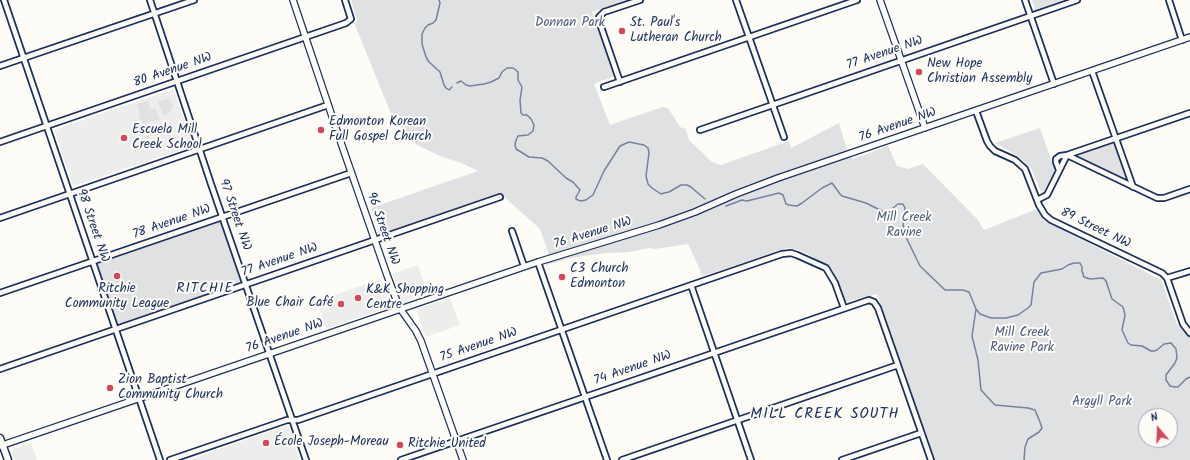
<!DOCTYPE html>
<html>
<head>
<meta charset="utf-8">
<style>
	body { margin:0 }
	#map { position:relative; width:1190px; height:460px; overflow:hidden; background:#fdfcf7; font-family:Kalam,sans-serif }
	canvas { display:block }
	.north { position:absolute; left:1138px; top:408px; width:40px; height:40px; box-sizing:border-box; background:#fdfcf7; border:1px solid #a3aaba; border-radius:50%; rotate:341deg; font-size:11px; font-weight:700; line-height:16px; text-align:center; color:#1b2f5e }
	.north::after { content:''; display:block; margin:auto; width:14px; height:18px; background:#d1495b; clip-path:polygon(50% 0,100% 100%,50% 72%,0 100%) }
</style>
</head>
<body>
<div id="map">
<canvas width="1190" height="460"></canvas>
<div class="north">N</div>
</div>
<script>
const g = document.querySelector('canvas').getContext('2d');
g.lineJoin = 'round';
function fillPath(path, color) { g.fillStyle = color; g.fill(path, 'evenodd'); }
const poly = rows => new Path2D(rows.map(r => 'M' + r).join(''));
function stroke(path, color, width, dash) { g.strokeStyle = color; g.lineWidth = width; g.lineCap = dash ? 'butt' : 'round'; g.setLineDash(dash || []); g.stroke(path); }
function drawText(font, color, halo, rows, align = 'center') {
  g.font = font + ' Kalam,sans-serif'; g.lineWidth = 4; g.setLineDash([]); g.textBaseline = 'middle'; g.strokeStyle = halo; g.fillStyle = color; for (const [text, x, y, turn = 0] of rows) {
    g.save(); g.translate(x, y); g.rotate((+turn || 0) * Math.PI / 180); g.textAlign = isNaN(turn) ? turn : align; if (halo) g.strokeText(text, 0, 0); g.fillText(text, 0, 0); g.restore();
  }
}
fillPath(poly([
	[174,89,193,146,73,186,54,130],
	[418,265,428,294,402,302,392,274],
	[381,279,391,306,326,329,317,301],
	[450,298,460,325,426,337,416,309],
	[288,425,300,460,188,460],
	[31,443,37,460,15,460,12,453,14,449]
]), '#edeeec');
fillPath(poly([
	[351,0,628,0,592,12,614,76,594,84,610,125,662,107,668,108,680,127,686,129,689,140,712,162,721,165,789,141,791,148,839,123,847,150,853,159,888,146,897,166,908,169,923,164,978,220,984,230,1037,209,1043,220,1161,280,1177,324,1190,338,1190,460,935,460,877,294,845,302,833,271,810,255,799,250,787,248,703,276,688,244,655,249,650,248,629,252,606,253,570,258,546,265,548,252,540,229,501,194,380,235,371,208,478,171,459,162,442,157,415,144,392,116,355,25,357,20],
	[1146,416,1170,416,1170,440,1146,440],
	[1032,0,1063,0,1035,10],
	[170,98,173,108,169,113,163,115,158,102],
	[148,101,151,109,155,108,160,119,142,125,138,114,140,113,137,104],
	[1040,128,1051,159,1054,168,1054,172,1042,194,1031,168,1018,156,995,143],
	[1110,143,1115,145,1127,181,1076,156,1076,155],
	[219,222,222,224,242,280,241,284,120,325,117,325,97,267,97,264]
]), '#e0e1e3');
stroke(poly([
	[439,0,440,3,436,20,433,23,428,25,425,28,422,34,422,44,426,57,429,62,440,72,444,85,446,88,449,90,452,87],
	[457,83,461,81,466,85,470,86,484,84,491,82,499,78,502,72,507,68,513,68,516,70,518,72,518,80,522,87,520,100,521,113,523,115,527,115,531,119,534,125,533,131,528,135,518,136,516,140,515,145,516,149,529,157,542,158,548,161,566,178,573,182,580,190,576,197,576,199,578,200,581,201,586,200,593,195,604,171,620,146,629,142,644,145,648,148,649,153,646,176,648,184,652,188,661,194,664,193,669,192,681,185,687,185,691,187,705,199],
	[726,206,742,200,747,201,779,193,783,195,786,204,789,205,797,206,802,203,822,188,832,183,840,194,842,196,866,203,884,212,888,212,898,204,903,204,905,208,903,224,905,235,920,266,945,290,963,290,969,292,976,309,980,314,991,318,1006,318,1018,315,1028,308,1031,305,1034,282,1041,273,1062,269,1068,265,1074,263,1080,263,1082,267,1082,271,1084,277,1090,279,1103,278,1106,281,1112,299,1123,307,1125,315,1122,330,1128,343,1131,345,1142,346,1151,351,1154,351,1157,350,1164,344,1171,343,1176,349,1177,358,1175,363,1166,375,1166,380,1170,386,1175,387,1178,387,1186,379,1190,377],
	[976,309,972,336,978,360,981,390,995,405,1028,408,1035,410,1040,422,1042,428,1039,432,1028,439,1025,447,1024,460]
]), '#76819c', 1.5);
const minor = poly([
	[4,0,160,460],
	[150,0,211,184,306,460],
	[736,0,784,137],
	[1025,0,1054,84],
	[1169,0,1182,40],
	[0,66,194,0],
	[1092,71,1133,187],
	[620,82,599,21,599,17,604,12,640,0],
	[604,87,857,0],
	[976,111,987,141,990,146,995,151,1015,160,1025,169,1039,205,1045,215,1051,220,1162,273,1167,278,1183,324,1190,333],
	[700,130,1077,0],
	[0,142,346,23,351,19,345,0],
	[1059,170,1056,162,1056,159,1060,156,1067,155,1157,198,1164,198,1190,189],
	[1037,200,1047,195,1067,155,1190,113],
	[0,218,328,105],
	[512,231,524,266],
	[538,262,607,460],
	[1167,278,1190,271],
	[691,285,751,460],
	[0,293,351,173],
	[0,369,500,197],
	[170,460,287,420,298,420,782,254,791,253,797,255,826,268,835,283,844,308],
	[401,460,869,300,874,302,878,308,931,460],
	[622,460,898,365],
	[842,460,921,433]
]);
const tertiary = poly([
	[293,0,340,140,387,275,399,307,416,331,421,341,463,460],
	[880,0,925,128],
	[0,446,538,262,659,225,695,212,736,194,778,178,1190,37]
]);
const secondary = poly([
	[0,438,8,460]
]);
stroke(minor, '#1b2f5e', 8);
stroke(tertiary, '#1b2f5e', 8);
stroke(secondary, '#1b2f5e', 9);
stroke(minor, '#fdfcf7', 4.5);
stroke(tertiary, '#fdfcf7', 5.5);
stroke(secondary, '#fdfcf7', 6);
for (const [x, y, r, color] of [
	[622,31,4,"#d1495b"],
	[919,72,4,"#d1495b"],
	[321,130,4,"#d1495b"],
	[124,138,4,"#d1495b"],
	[117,276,4,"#d1495b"],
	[562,277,4,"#d1495b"],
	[358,298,4,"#d1495b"],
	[341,304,4,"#d1495b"],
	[110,388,4,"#d1495b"],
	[266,443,4,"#d1495b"],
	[400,445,4,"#d1495b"]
]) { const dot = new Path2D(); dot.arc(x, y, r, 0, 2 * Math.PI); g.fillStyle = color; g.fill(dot); stroke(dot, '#fdfcf7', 1.5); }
drawText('13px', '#4c5c7f', '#fdfcf7', [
	["Donnan Park",570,24],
	["Mill Creek",904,219],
	["Ravine",904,234],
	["Mill Creek",1022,334],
	["Ravine Park",1022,349],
	["Argyll Park",1102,403]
]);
drawText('13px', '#1b2f5e', '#fdfcf7', [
	["St. Paul's",630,24],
	["Lutheran Church",630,39],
	["New Hope",927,65],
	["Christian Assembly",927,80],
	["Edmonton Korean",329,123],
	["Full Gospel Church",329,138],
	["Escuela Mill",132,131],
	["Creek School",132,146],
	["C3 Church",570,270],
	["Edmonton",570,285],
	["Ritchie",117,290,"center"],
	["Community League",117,305,"center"],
	["K&K Shopping",366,291],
	["Centre",366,306],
	["Blue Chair Café",333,304,"right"],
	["Zion Baptist",118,381],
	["Community Church",118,396],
	["École Joseph-Moreau",274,443],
	["Ritchie United",408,445]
], 'left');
drawText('13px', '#1b2f5e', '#fdfcf7', [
	["77 Avenue NW",885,54,-19],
	["80 Avenue NW",173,71,-19],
	["76 Avenue NW",898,126,-19],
	["97 Street NW",234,215,71],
	["78 Avenue NW",172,223,-19],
	["98 Street NW",92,226,71],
	["96 Street NW",382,229,71],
	["89 Street NW",1095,229,26],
	["76 Avenue NW",593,234,-17],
	["77 Avenue NW",280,261,-19],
	["76 Avenue NW",285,337,-19],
	["75 Avenue NW",479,346,-19],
	["74 Avenue NW",633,369,-19]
]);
g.letterSpacing = '1px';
drawText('14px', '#1b2f5e', '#fdfcf7', [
	["RITCHIE",205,290]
]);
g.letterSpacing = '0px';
g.letterSpacing = '1px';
drawText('15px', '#1b2f5e', '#fdfcf7', [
	["MILL CREEK SOUTH",825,415]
]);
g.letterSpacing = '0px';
</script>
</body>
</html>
